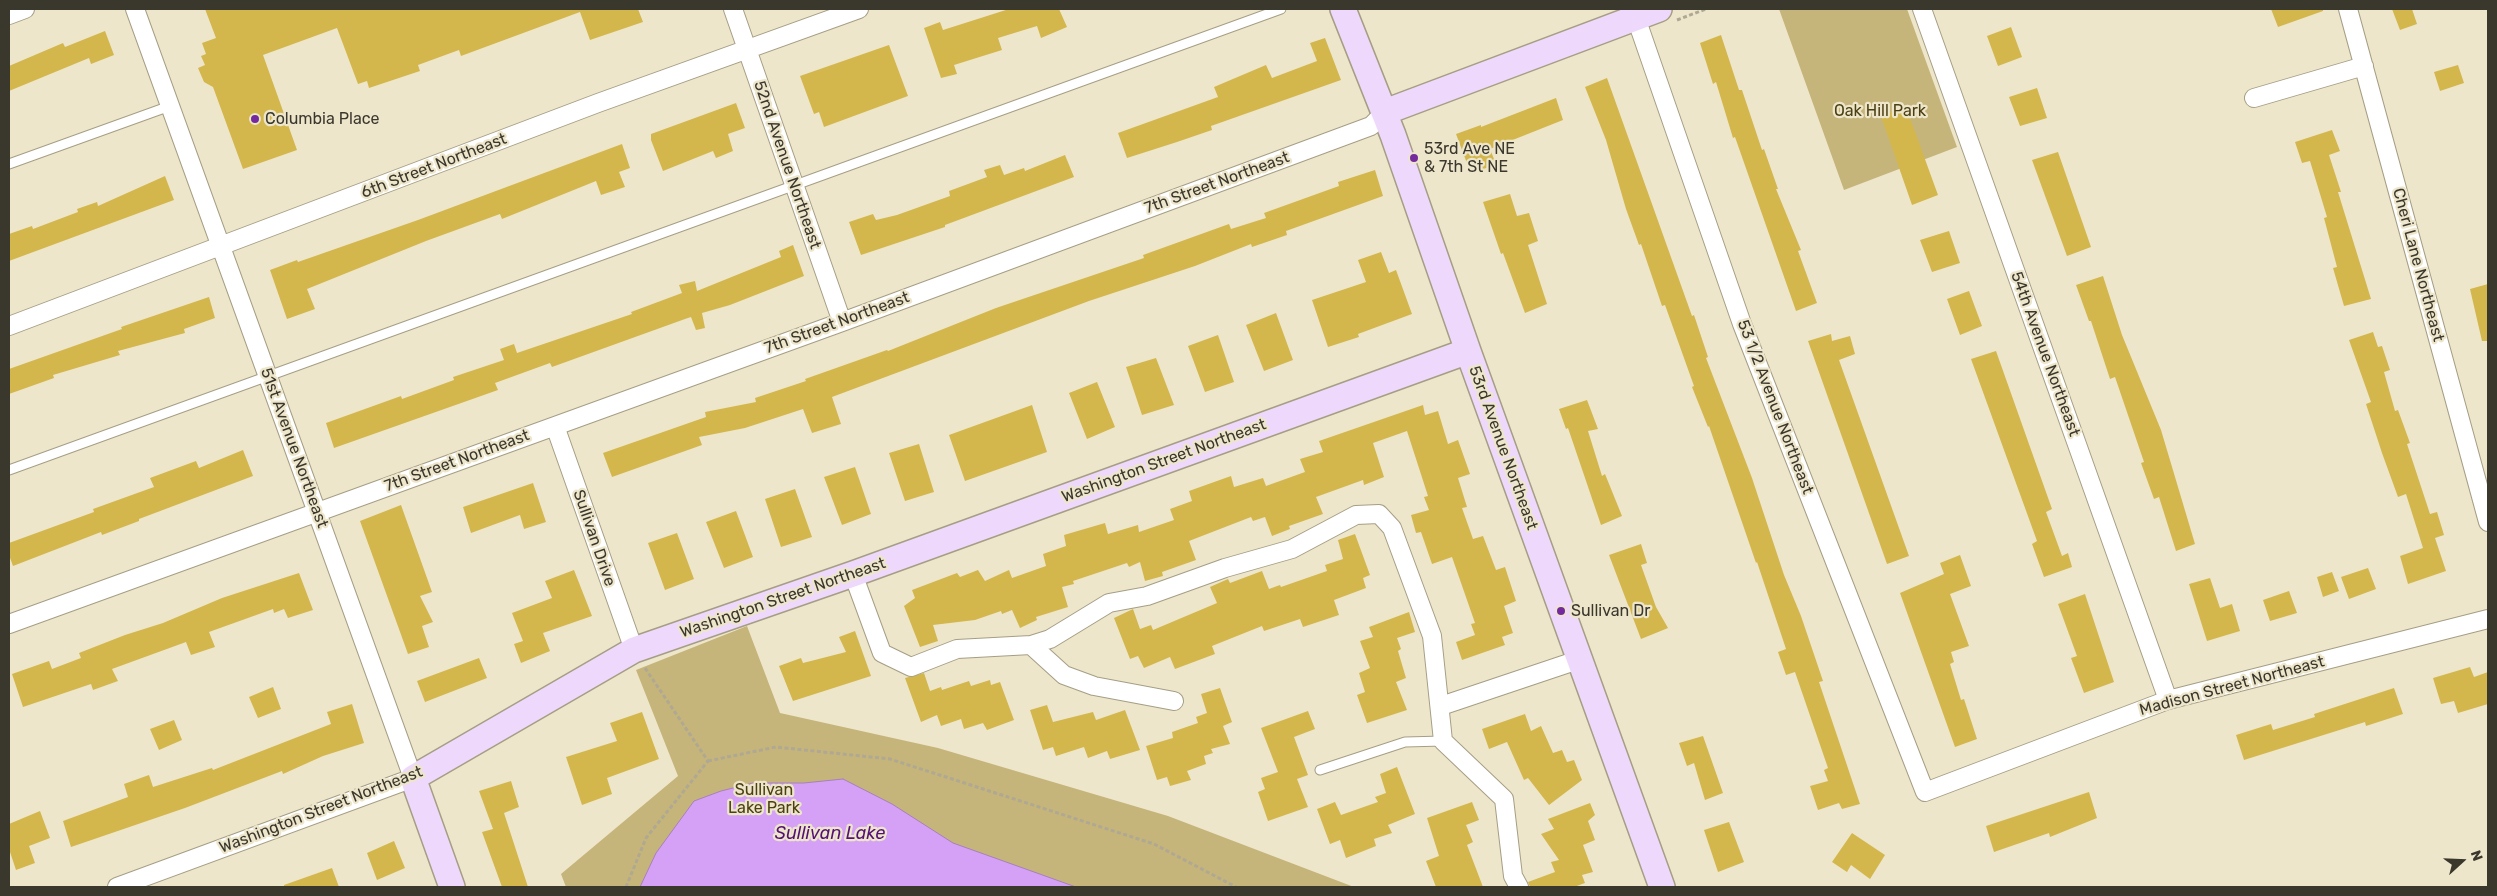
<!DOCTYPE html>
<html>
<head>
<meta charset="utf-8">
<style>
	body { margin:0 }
	#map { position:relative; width:2497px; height:896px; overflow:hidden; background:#eee6cb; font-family:Rubik,sans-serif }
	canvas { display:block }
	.frame { position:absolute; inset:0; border:10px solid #3a372d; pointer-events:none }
	.north { position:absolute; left:2437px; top:836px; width:50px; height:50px; -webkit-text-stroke:4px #eee6cb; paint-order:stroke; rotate:70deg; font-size:14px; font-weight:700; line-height:20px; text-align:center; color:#3a372d }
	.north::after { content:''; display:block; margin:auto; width:18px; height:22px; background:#3a372d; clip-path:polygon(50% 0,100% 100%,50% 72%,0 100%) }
</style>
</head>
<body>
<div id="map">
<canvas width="2497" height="896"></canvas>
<div class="frame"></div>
<div class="north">N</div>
</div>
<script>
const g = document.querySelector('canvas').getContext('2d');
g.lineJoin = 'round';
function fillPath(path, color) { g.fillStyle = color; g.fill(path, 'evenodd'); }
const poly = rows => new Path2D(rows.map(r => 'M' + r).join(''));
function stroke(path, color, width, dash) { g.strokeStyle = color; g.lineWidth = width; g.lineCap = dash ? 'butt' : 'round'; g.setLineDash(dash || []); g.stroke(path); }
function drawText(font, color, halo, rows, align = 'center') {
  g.font = font + ' Rubik,sans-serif'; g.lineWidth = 4.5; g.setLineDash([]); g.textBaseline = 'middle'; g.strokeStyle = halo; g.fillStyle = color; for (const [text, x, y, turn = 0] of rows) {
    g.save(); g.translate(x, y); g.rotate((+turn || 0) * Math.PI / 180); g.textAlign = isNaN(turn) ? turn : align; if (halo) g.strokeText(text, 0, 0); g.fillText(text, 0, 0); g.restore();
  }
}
fillPath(poly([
	[1779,9,1907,9,1957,147,1844,190],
	[747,626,780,713,938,748,1168,816,1354,887,566,887,561,874,678,776,636,670]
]), '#c6b57a');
const water = poly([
	[843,779,892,804,953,843,1076,887,640,887,656,853,694,801,721,791,753,783,804,783,843,779]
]);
fillPath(water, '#d4a1f7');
stroke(water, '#a681ba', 1);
fillPath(poly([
	[205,9,638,9,643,22,590,40,580,12,461,56,459,50,418,65,420,71,369,88,367,81,358,84,337,28,263,55,297,150,243,169,213,87,204,82,198,68,205,65,201,56,206,54,202,43,216,38],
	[1009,9,1059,9,1067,27,1041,38,1037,26,998,38,1002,50,954,65,957,74,941,78,924,28,940,22,943,30],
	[2271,9,2323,9,2323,11,2278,27],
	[2392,9,2412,9,2417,24,2400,30],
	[2011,27,2022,57,1998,66,1987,36],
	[105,31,114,55,91,64,89,58,9,91,9,66,63,43,65,47],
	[1721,35,1739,90,1742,90,1762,150,1764,149,1778,189,1776,189,1801,250,1798,251,1817,303,1796,311,1735,137,1733,138,1716,82,1713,84,1700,43],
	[1325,38,1341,80,1211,126,1212,130,1177,142,1127,158,1118,133,1218,97,1214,87,1266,65,1272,78,1317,61,1310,43],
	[889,45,908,96,824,127,819,112,814,114,800,76],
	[2458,65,2464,83,2440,91,2434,72],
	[1607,78,1692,316,1694,315,1708,357,1706,358,1752,478,1784,575,1801,616,1823,681,1819,682,1860,804,1842,809,1839,803,1818,810,1810,786,1828,781,1824,770,1828,768,1795,672,1786,675,1778,652,1786,649,1757,562,1756,563,1709,426,1708,427,1692,387,1694,386,1665,305,1662,306,1641,244,1639,245,1626,209,1606,140,1585,87],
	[2037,88,2047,118,2020,126,2009,97],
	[1556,98,1563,120,1490,149,1496,164,1471,174,1456,134,1481,125,1481,127],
	[736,103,745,128,728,134,733,151,716,158,713,151,663,171,651,140,651,134],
	[1906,107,1938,195,1912,205,1881,116],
	[2332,130,2340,151,2329,155,2341,192,2338,192,2371,299,2344,306,2333,268,2337,267,2324,218,2327,217,2310,161,2302,163,2295,142],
	[622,144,630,168,619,172,625,187,601,195,596,181,502,219,500,214,426,241,307,289,315,309,287,319,270,270,297,260,298,262,418,220],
	[2058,152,2091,247,2067,256,2032,160],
	[1065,155,1074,177,945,225,945,227,861,255,849,222,873,214,876,220,897,215,950,196,949,191,987,177,984,170,1000,165,1004,175,1024,168,1025,171],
	[1375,170,1383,196,1286,231,1287,235,1252,247,1251,244,1195,266,1089,301,832,397,841,424,812,433,803,409,745,428,699,437,702,445,612,477,603,453,706,417,705,412,756,402,755,398,806,381,805,379,887,350,888,351,996,308,1144,258,1143,255,1229,224,1231,229,1266,218,1264,213,1339,186,1338,182],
	[165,176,174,200,9,261,9,234,32,226,33,229,78,212,77,209,97,202,98,206],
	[1510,194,1517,216,1529,213,1538,241,1528,245,1547,304,1525,313,1503,253,1501,254,1483,202],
	[1949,231,1960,263,1932,272,1920,240],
	[793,245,804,276,730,305,702,313,705,328,696,330,691,317,685,319,552,367,550,363,495,383,498,390,334,448,326,423,401,396,402,399,454,380,453,377,504,360,500,349,514,344,517,353,632,314,631,312,682,293,679,285,695,281,697,291,781,257,779,251],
	[1381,252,1389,273,1396,270,1412,314,1358,334,1359,337,1328,347,1312,300,1366,282,1358,260],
	[2103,276,2122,335,2161,430,2195,544,2176,551,2159,497,2154,499,2141,463,2144,462,2115,377,2110,379,2091,321,2089,321,2076,285],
	[2488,284,2488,341,2482,341,2470,289],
	[1969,291,1982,326,1960,335,1947,299],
	[209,297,215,318,184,329,185,333,118,351,120,355,53,375,54,378,9,394,9,369,122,329,121,327],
	[1276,313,1293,360,1264,371,1246,325],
	[2373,332,2378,347,2382,346,2390,370,2384,372,2395,411,2398,410,2410,443,2407,444,2430,514,2437,512,2444,535,2435,538,2446,571,2408,584,2400,556,2423,548,2406,494,2398,497,2382,453,2366,404,2371,402,2349,340],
	[1831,334,1832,341,1850,336,1855,354,1839,360,1909,556,1887,564,1808,341],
	[1218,335,1234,382,1205,392,1188,346],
	[1996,351,2052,509,2046,512,2062,556,2068,553,2072,567,2044,577,2032,544,2037,541,1971,359],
	[1156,358,1174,405,1142,415,1126,367],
	[1097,382,1115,427,1087,439,1069,393],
	[1587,400,1598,429,1588,431,1602,476,1605,474,1622,516,1601,525,1568,428,1566,429,1559,409],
	[1032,405,1047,452,965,481,949,435],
	[1423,405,1425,415,1438,411,1448,444,1458,440,1470,474,1458,478,1467,507,1462,508,1473,539,1483,536,1496,570,1505,567,1516,601,1504,606,1513,633,1502,637,1505,645,1462,660,1456,642,1475,635,1471,624,1475,623,1452,557,1432,564,1421,532,1416,533,1411,515,1429,510,1424,497,1428,496,1407,431,1373,443,1384,477,1364,485,1363,480,1316,497,1323,514,1289,526,1290,529,1272,536,1265,517,1253,521,1251,517,1189,541,1196,560,1162,572,1163,576,1145,581,1140,562,1129,567,1127,563,1073,581,1074,584,1062,587,1068,607,1036,617,1037,620,1020,628,1012,610,1002,614,1001,611,975,620,933,625,938,641,920,647,904,606,915,598,912,590,957,573,960,577,978,570,985,581,1009,570,1012,578,1046,566,1043,554,1066,546,1064,535,1105,523,1108,534,1138,525,1139,532,1174,520,1170,509,1192,501,1189,491,1231,476,1234,487,1263,478,1266,486,1305,472,1300,459,1323,452,1319,441],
	[919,444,934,492,905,501,889,453],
	[243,450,253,476,139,519,139,521,102,535,101,532,13,566,9,555,9,543,94,512,93,509,154,487,150,478,196,461,199,468],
	[855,467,871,514,842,525,824,477],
	[533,483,546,522,524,529,520,515,471,533,463,507],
	[795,489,812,537,781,547,765,499],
	[401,505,432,592,420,596,433,622,422,626,429,647,408,654,360,521],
	[736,511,753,557,724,568,706,522],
	[677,533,694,579,665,590,648,543],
	[1355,534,1370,575,1363,578,1366,588,1334,600,1339,615,1303,627,1300,619,1264,631,1262,626,1212,646,1215,654,1175,669,1170,657,1144,668,1138,656,1130,659,1114,618,1133,609,1140,629,1151,625,1153,630,1217,603,1210,587,1228,579,1230,583,1262,571,1269,589,1280,585,1281,587,1327,571,1325,565,1343,559,1338,540],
	[1641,544,1647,563,1641,565,1656,607,1668,628,1641,639,1609,555],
	[1960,555,1971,586,1950,594,1969,646,1951,652,1954,662,1950,664,1961,700,1964,699,1977,739,1955,747,1900,593,1944,574,1940,563],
	[2368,568,2376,589,2349,599,2341,577],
	[574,570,592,616,543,633,550,651,521,663,514,644,523,641,512,613,552,598,545,581],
	[2332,572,2339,591,2323,597,2317,577],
	[299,573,313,610,288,618,284,609,274,613,273,609,209,632,215,647,191,655,186,642,112,669,118,681,93,690,91,684,23,707,12,674,49,661,52,669,81,658,79,653,125,635,163,623,222,598],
	[2210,578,2220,608,2232,604,2240,631,2207,641,2189,584],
	[2289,591,2297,613,2270,621,2263,600],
	[2085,594,2114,682,2084,693,2071,658,2077,656,2058,604],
	[1409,612,1415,632,1397,638,1401,649,1398,651,1406,678,1396,682,1407,710,1367,723,1357,695,1365,692,1359,673,1370,668,1360,641,1373,637,1369,627],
	[855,631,871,676,793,701,779,666,801,658,803,663,846,652,839,637],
	[479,658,487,678,425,702,417,681],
	[2470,667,2474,677,2488,672,2488,704,2458,713,2454,701,2441,704,2433,678],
	[924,673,930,691,941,687,942,690,969,681,971,686,990,680,991,685,1000,682,1014,720,987,730,983,723,964,729,961,719,941,726,937,715,921,722,905,678],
	[273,687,281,709,258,718,249,697],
	[1220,688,1232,722,1223,726,1230,744,1211,749,1213,753,1204,756,1206,764,1187,771,1191,780,1170,786,1167,777,1157,780,1146,746,1173,738,1172,732,1198,723,1196,717,1207,713,1201,694],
	[2394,688,2403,714,2366,726,2365,722,2244,760,2236,735,2271,724,2273,730,2315,717,2314,714],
	[352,704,364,743,323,756,283,774,282,771,185,808,71,847,63,821,128,797,124,784,149,775,153,787,212,768,213,770,331,724,327,712],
	[1047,705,1053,722,1093,712,1096,720,1125,710,1140,750,1110,759,1107,751,1088,758,1084,747,1056,756,1053,747,1043,750,1030,710],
	[1308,711,1315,729,1294,737,1308,775,1297,779,1308,807,1268,821,1258,792,1265,789,1261,778,1278,772,1261,728],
	[642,712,659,759,607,778,612,794,582,805,566,757,617,741,610,723],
	[1525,714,1531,731,1541,726,1553,753,1562,750,1567,762,1574,760,1582,780,1549,805,1528,778,1524,780,1507,742,1489,749,1482,729],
	[174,720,182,740,159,750,150,729],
	[1703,736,1723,793,1705,800,1694,763,1687,766,1679,743],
	[1397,767,1415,814,1388,825,1392,833,1374,839,1376,846,1346,858,1340,840,1330,844,1317,809,1335,802,1341,815,1378,802,1375,797,1386,793,1380,774],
	[511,781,519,807,504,813,528,887,502,887,482,832,493,829,479,791],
	[2089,792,2097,818,2050,837,2049,833,1994,852,1986,826],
	[1472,802,1479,820,1466,825,1473,842,1467,845,1483,887,1436,887,1426,861,1439,856,1427,818],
	[1590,803,1595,815,1588,821,1595,840,1583,845,1593,872,1582,875,1585,883,1574,887,1530,887,1528,882,1555,872,1551,862,1559,860,1541,834,1554,829,1548,819],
	[40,811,50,838,29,846,35,863,16,870,9,849,9,824],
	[1729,822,1744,862,1718,872,1704,830],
	[1852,833,1885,855,1870,879,1851,865,1847,872,1832,862],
	[394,841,405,868,377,880,367,853],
	[332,868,339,887,284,887,284,885]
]), '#d3b74c');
const lane = poly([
	[9,164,170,106],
	[9,470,1281,9],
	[1320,770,1405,742,1443,741]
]);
const street = poly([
	[733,9,842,322],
	[1922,9,2168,700],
	[2348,9,2488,522],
	[9,15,25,9],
	[1636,18,1742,324,1925,792,2168,700,2488,619],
	[2254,98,2364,66],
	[9,326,598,103,859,9],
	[555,426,634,650],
	[853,574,882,653,911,667,957,649,1031,645,1050,639,1109,603,1147,596,1225,568,1292,549,1356,515,1379,514,1392,528,1432,636,1443,741,1504,799,1513,876,1519,887],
	[9,624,842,322,1371,126,1385,112],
	[1031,645,1064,675,1094,686,1174,701],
	[1441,706,1581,659],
	[117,887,413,778,135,9]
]);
const secondary = poly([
	[1343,9,1393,135,1468,351,1662,887],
	[1385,112,1659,9],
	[452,887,413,778,634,650,853,574,1468,351]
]);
stroke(lane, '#a59e85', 11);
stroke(street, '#a59e85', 20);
stroke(secondary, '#a59e85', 28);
stroke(poly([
	[1677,20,1706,9],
	[708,761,776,747,890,759,1154,844,1236,887],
	[626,887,646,838,708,761,645,668]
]), '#afa893', 3, [4, 2.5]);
stroke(lane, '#fff', 9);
stroke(street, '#fff', 18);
stroke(secondary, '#eed9fc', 25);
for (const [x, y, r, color] of [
	[255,119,5,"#742a9d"],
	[1414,158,5,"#742a9d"],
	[1561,611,5,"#742a9d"]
]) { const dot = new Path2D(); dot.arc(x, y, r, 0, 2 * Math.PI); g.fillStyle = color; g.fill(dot); stroke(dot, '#eee6cb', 2); }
drawText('16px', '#4b4013', '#eee6cb', [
	["Oak Hill Park",1880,111],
	["Sullivan",764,790],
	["Lake Park",764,808]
]);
drawText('16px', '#3a372d', '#eee6cb', [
	["Columbia Place",265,119],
	["53rd Ave NE",1424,149],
	["& 7th St NE",1424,167],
	["Sullivan Dr",1571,611]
], 'left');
drawText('16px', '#3a372d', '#eee6cb', [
	["52nd Avenue Northeast",787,165,71],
	["6th Street Northeast",434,166,-21],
	["7th Street Northeast",1217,183,-20],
	["Cheri Lane Northeast",2418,265,75],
	["7th Street Northeast",837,323,-20],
	["54th Avenue Northeast",2045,354,70],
	["53 1/2 Avenue Northeast",1775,407,69],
	["51st Avenue Northeast",294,448,70],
	["53rd Avenue Northeast",1503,448,70],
	["7th Street Northeast",457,461,-20],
	["Washington Street Northeast",1164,461,-20],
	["Sullivan Drive",594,538,71],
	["Washington Street Northeast",783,598,-19],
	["Madison Street Northeast",2232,686,-15],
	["Washington Street Northeast",321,810,-21]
]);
drawText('italic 18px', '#541075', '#eee6cb', [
	["Sullivan Lake",830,834]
]);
</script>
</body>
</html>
